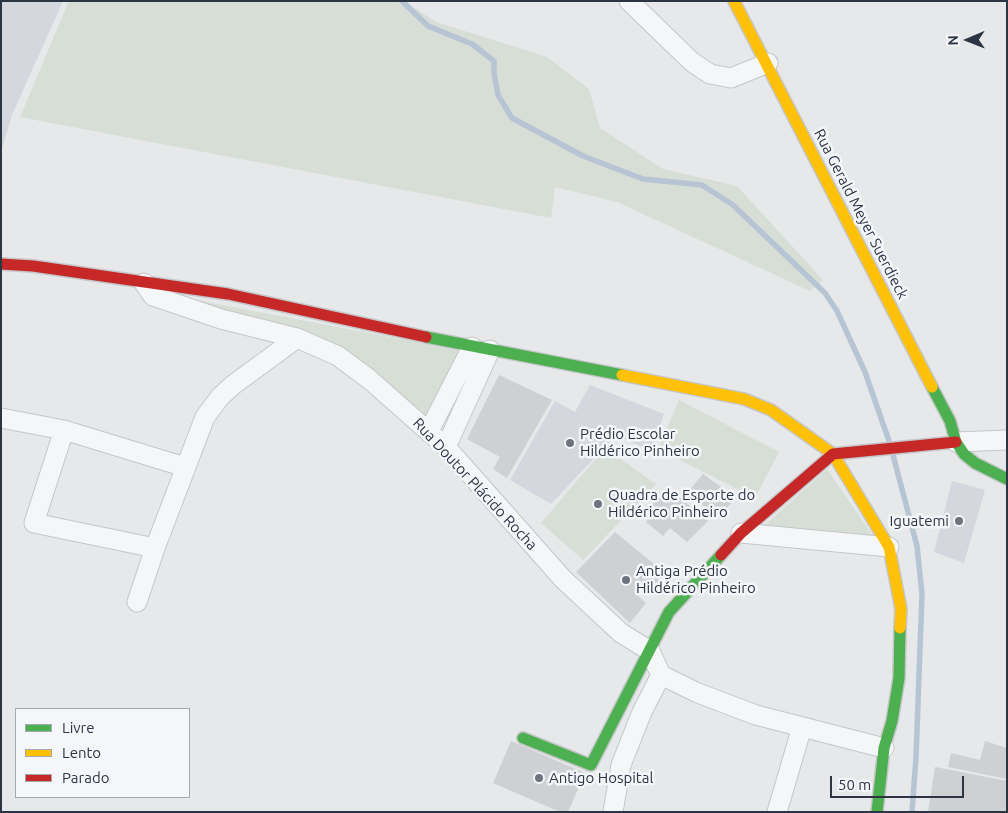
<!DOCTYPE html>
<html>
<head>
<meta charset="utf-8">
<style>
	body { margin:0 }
	#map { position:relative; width:1008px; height:813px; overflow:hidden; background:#e6e8ea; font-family:Ubuntu,sans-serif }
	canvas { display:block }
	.frame { position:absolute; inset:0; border:2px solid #2c3544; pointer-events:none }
	.legend { position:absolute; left:15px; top:708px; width:175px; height:90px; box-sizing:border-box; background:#f4f6f9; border:1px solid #a4a9b1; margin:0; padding:6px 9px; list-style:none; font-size:15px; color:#2c3544 }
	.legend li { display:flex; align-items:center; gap:10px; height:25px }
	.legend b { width:25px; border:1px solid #a4a9b1 }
	.north { position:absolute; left:943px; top:15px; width:50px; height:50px; -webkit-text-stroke:4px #f4f6f9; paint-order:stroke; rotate:269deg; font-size:14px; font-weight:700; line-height:20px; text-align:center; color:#2c3544 }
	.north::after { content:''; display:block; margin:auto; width:18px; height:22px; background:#2c3544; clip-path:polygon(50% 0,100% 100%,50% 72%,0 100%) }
	.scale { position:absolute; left:830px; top:776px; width:134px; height:22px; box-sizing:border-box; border:2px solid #2c3544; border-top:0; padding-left:6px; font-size:15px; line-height:18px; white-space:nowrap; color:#2c3544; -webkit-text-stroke:4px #f4f6f9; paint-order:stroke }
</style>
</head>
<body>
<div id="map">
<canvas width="1008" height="813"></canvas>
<div class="frame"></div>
<ul class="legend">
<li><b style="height:6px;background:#4caf50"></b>Livre</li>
<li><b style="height:6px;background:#ffc107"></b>Lento</li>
<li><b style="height:6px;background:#c62828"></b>Parado</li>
</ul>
<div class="north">N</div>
<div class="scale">50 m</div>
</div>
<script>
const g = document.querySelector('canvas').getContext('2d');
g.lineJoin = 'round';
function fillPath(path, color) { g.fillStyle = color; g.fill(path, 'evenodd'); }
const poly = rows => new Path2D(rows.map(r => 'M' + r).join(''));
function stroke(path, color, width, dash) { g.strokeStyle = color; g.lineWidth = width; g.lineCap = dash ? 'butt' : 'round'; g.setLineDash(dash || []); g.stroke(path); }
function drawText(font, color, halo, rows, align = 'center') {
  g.font = font + ' Ubuntu,sans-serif'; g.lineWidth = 5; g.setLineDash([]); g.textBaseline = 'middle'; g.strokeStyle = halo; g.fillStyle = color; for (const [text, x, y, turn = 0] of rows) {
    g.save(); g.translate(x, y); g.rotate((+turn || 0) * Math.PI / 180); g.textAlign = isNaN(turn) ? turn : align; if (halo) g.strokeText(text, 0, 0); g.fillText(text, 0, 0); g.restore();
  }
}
fillPath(poly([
	[1,1,63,1,12,115,1,152],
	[590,385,664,414,651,451,616,435,551,504,510,480,555,401,575,412],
	[952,481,985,490,964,563,934,552]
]), '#d4d7dd');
fillPath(poly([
	[69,1,404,1,436,22,547,57,589,89,600,128,663,169,737,186,823,280,810,291,617,202,555,187,551,218,20,117],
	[171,295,462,351,426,419,297,331],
	[679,400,779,452,755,498,658,449],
	[605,448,656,484,583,560,541,523],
	[827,469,873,536,765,525]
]), '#d7ded6');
stroke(poly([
	[402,1,428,26,472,44,494,61,494,73,498,95,512,118,583,156,643,179,702,185,733,205,825,293,837,311,865,372,889,441],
	[893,455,917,546,922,594,916,757,912,812]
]), '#b6c4d4', 5.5);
fillPath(poly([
	[499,375,552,400,507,478,493,469,500,457,467,439],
	[703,474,736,498,717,518,688,492],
	[669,488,708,521,687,542,670,528,663,536,646,522,652,515,646,510],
	[615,532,670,577,653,596,640,584,634,592,646,603,630,623,576,572],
	[511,741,585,773,568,812,560,812,493,783],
	[985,741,1007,748,1007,779,948,767,951,753,980,760],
	[935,767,1007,781,1007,812,928,812]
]), '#ced0d3');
const street = poly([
	[629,1,692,62,710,74,731,78,768,63],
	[144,283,153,296,221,319,297,338,338,356,369,379,446,447,563,579,621,633,650,651,661,675,698,693,756,715,884,748],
	[1,418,64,430,185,467],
	[64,430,34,523,155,548,205,417,220,397,233,385,297,338],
	[429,431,472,347],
	[956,442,1007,440],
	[446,447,490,350],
	[741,533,889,547],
	[137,602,155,548],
	[613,812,621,765,642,712,661,675],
	[777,812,802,727]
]);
const fast = poly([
	[426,337,622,375],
	[932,387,950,421,956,442,964,454,975,463,1007,479],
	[523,738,591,765,669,612,721,555],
	[877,812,884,748,892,721,899,678,900,628]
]);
const slow = poly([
	[734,1,932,387],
	[622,375,744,399,771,410,833,454,889,547,901,609,900,628]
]);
const jam = poly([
	[1,264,33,266,228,294,426,337],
	[721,555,741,533,833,454,956,442]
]);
stroke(street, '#c4c6c8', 21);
stroke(fast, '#c4c6c8', 14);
stroke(slow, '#c4c6c8', 14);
stroke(jam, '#c4c6c8', 14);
stroke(street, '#f5f6f7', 19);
stroke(fast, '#4caf50', 11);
stroke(slow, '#ffc107', 11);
stroke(jam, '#c62828', 11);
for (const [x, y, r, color] of [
	[570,443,5,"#6d747e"],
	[598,504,5,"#6d747e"],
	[959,521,5,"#6d747e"],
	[626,580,5,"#6d747e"],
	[539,778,5,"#6d747e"]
]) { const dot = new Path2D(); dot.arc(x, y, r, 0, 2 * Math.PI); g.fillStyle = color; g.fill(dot); stroke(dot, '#f4f6f9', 2); }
drawText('15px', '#2c3544', '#f4f6f9', [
	["Rua Gerald Meyer Suerdieck",861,214,63],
	["Rua Doutor Plácido Rocha",475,484,47]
]);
drawText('15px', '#2c3544', '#f4f6f9', [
	["Prédio Escolar",580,434],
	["Hildérico Pinheiro",580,451],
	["Quadra de Esporte do",608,495],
	["Hildérico Pinheiro",608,512],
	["Iguatemi",949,521,"right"],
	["Antiga Prédio",636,571],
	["Hildérico Pinheiro",636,588],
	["Antigo Hospital",549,778]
], 'left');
</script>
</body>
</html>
